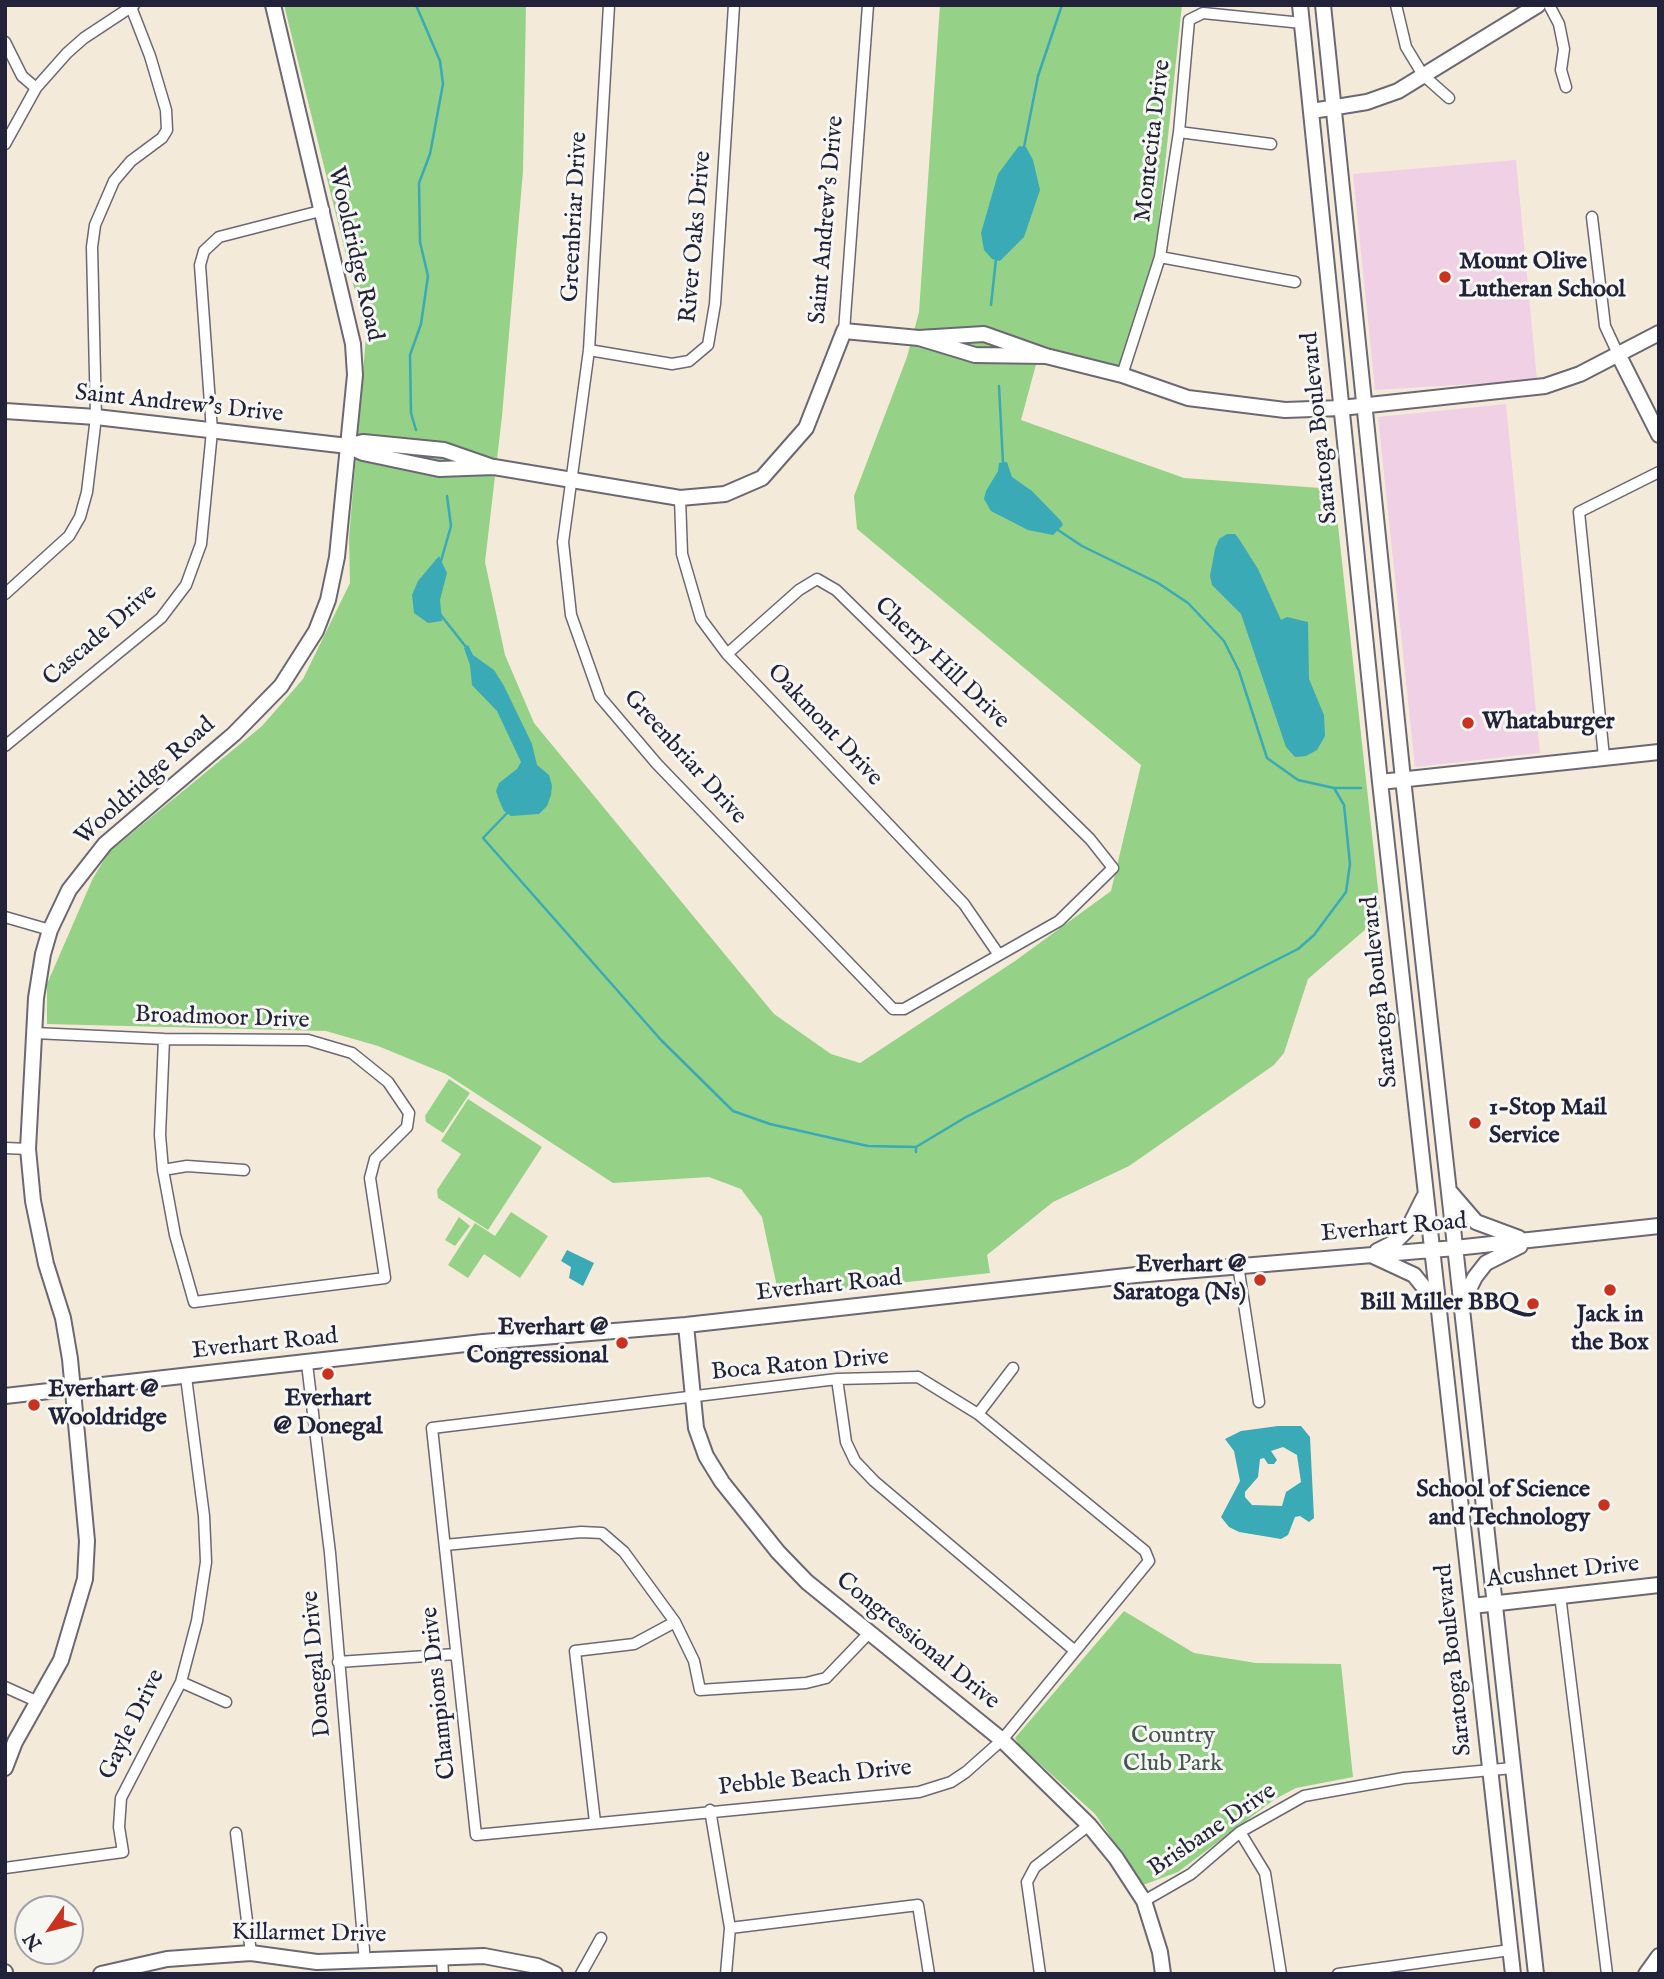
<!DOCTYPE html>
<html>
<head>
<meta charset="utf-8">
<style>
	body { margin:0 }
	#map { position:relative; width:1664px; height:1979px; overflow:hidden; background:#f4eada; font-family:"IM FELL English",serif }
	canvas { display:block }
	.frame { position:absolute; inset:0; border:7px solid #22223b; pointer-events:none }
	.north { position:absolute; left:14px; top:1895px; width:70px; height:70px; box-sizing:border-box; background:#f6f6f2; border:2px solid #a1a1a9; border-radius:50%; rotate:235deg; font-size:19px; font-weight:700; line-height:28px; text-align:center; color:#22223b }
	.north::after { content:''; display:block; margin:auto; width:24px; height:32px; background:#c8321e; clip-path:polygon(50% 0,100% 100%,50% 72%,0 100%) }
</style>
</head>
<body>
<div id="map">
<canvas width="1664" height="1979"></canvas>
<div class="frame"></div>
<div class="north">N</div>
</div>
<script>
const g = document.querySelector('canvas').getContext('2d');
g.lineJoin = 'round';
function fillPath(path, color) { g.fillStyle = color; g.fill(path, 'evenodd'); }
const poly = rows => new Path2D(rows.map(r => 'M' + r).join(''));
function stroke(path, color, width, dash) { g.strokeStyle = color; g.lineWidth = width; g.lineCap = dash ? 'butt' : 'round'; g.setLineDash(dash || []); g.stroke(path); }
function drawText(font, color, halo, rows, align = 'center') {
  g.font = font + ' "IM FELL English",serif'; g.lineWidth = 6; g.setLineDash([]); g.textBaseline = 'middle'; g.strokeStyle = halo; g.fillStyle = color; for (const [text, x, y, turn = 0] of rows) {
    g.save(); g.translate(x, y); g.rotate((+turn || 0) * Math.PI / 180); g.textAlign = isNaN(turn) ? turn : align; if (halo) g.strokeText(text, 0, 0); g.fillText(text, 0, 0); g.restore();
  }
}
fillPath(poly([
	[1516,160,1537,380,1375,390,1353,174],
	[1506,404,1540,753,1415,767,1378,417]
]), '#f0d0e5');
fillPath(poly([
	[284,5,526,5,523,171,502,416,485,562,505,655,534,723,774,1014,831,1054,860,1063,1015,961,1111,891,1141,765,857,529,854,496,907,357,919,312,940,5,1182,5,1156,249,1119,368,1041,346,1021,420,1184,478,1334,489,1381,916,1308,979,1284,1053,1274,1065,1129,1166,1053,1202,987,1255,990,1273,779,1296,762,1217,741,1189,709,1177,613,1183,446,1074,378,1046,326,1031,47,1024,47,984,93,878,109,852,262,726,303,679,350,583,349,538,366,336],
	[449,1079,470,1093,443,1133,426,1122,425,1116],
	[468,1099,542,1147,488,1230,438,1198,437,1190,461,1154,441,1141],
	[511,1212,548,1236,520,1278,484,1254,468,1278,448,1265,475,1223,495,1236],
	[459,1217,470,1226,455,1246,445,1240],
	[1124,1611,1194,1653,1256,1663,1341,1664,1353,1777,1296,1788,1275,1799,1178,1872,1143,1885,1095,1814,1019,1745,1015,1738]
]), '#95d186');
fillPath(poly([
	[1019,146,1026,147,1033,160,1040,190,1024,237,1000,261,992,259,984,250,981,233,998,174],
	[1007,462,1012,477,1032,491,1061,521,1063,525,1053,535,1028,530,991,511,984,499,986,491,998,471,999,463],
	[1227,534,1235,534,1239,539,1258,569,1281,620,1287,617,1308,622,1309,679,1324,715,1325,736,1317,750,1306,756,1295,757,1286,747,1241,614,1212,585,1210,576,1215,549,1219,539],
	[439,556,447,573,440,600,442,621,428,623,414,613,412,595,418,581],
	[468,645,473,655,494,670,504,686,532,744,537,765,549,775,552,786,551,795,547,806,539,814,511,816,504,811,499,800,496,791,499,783,517,769,521,762,497,711,472,685,470,665,464,648],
	[567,1250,594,1263,583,1286,569,1278,571,1267,561,1261],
	[1278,1426,1301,1426,1310,1437,1314,1518,1309,1522,1300,1516,1295,1517,1288,1535,1281,1539,1239,1532,1229,1527,1221,1517,1240,1481,1234,1451,1225,1439,1241,1431],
	[1283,1447,1297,1455,1301,1482,1286,1492,1282,1506,1252,1505,1245,1497,1245,1492,1258,1477,1260,1459,1264,1458,1268,1464,1274,1464,1277,1460,1271,1451]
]), '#3aaab6');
stroke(poly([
	[416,5,440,61,443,84,430,154,419,183,420,242,428,276,421,324,410,355,411,413,416,430],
	[1024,147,1038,76,1062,5],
	[991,305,996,259],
	[999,386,1003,463],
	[441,561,451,526,447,496],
	[440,614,466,647],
	[1334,788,1361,788],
	[510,810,483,838,661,1040,733,1111,770,1124,836,1139,868,1146,916,1147,916,1152],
	[916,1147,966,1117,1298,949,1314,935,1346,892,1350,864,1344,805,1334,788,1298,780,1267,758,1239,671,1224,641,1188,603,1158,583,1082,546,1058,530]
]), '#3aaab6', 2.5);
const street = poly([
	[609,5,589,350,563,542,571,615,600,697,657,764,893,1009,904,1009,1059,921,1113,868,1090,839,836,590,817,579,799,590,727,654],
	[1396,5,1406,47,1423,75,1449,98],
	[1549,5,1559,24,1564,49,1561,70,1566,87],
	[5,42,22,76,36,88],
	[1179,132,1271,144],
	[5,144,36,88,67,53,84,38,134,5],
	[1592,217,1605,326,1618,354],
	[1160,257,1295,282],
	[844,331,868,5],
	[589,350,672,364,689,361,708,345,715,304,734,5],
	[1122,375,1160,257,1179,132,1189,20,1203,13,1302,23],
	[680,498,682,554,701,619,727,654,964,904,999,955],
	[5,594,69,536,80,517,87,492,96,417,92,247,95,225,114,181,131,161,162,138,167,130,166,110,150,56,131,7],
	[5,746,161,618,186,585,201,544,212,431,200,265,204,251,219,237,324,210],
	[1604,757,1579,512,1659,472],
	[5,917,50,930],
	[34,1033,164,1039,308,1040,352,1053,388,1082,409,1113,407,1127,375,1159,370,1178,385,1278,194,1302,175,1235,163,1170,160,1135,164,1039],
	[5,1148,28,1149],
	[163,1170,187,1166,244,1170],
	[1238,1265,1259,1402],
	[307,1364,330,1553,365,1962],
	[918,1377,978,1414,1145,1551,1149,1561,1002,1740,966,1772,951,1782,919,1792,476,1835,432,1428,837,1379,918,1377],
	[837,1379,846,1442,855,1461,874,1481,1075,1651],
	[978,1414,1013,1368],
	[445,1545,581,1532,602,1533,624,1552,675,1622,694,1661,700,1690,806,1683,826,1678,869,1633],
	[1560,1595,1607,1974],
	[338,1662,456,1654],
	[181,1682,226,1702],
	[5,1687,36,1701],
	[710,1810,730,1928,726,1974],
	[595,1822,575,1651,634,1644,675,1622],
	[1240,1832,1265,1873,1281,1974],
	[236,1833,251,1953],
	[5,1868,123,1852,119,1827,121,1798,181,1682,197,1621,206,1562,204,1516,186,1377],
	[1144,1901,1191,1874,1240,1832,1304,1796,1404,1778,1513,1768],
	[730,1928,918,1905,929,1974],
	[442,1957,443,1974],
	[581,1974,601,1938],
	[1040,1974,1027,1882,1035,1867,1089,1825],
	[1338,1974,1510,1950]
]);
const secondary = poly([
	[1300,5,1380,782,1513,1974],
	[1323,5,1403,779,1536,1974],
	[1312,111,1367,102,1398,91,1538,5],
	[919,338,984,334,1046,356,1122,375,1188,398,1285,410,1341,408,1545,386,1580,374,1659,333],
	[1618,354,1659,435],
	[5,411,96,417,348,446,363,453,439,469,494,467,680,498,725,494,762,478,806,428,844,331,919,338,975,355,1046,356],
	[348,446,363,442,444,450,493,467],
	[1380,782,1659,752],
	[1451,1193,1476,1222,1519,1238],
	[1377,1251,1395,1242,1408,1229,1424,1197],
	[1371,1255,1414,1275,1435,1301],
	[1462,1303,1475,1277,1486,1263,1520,1246],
	[686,1325,696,1428,706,1456,722,1482,778,1552,807,1582,1002,1740,1089,1825,1116,1858,1144,1901,1160,1952,1163,1974],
	[5,1396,483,1342,686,1325,1136,1275,1455,1248,1659,1226],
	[1472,1606,1659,1585],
	[5,1768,15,1742,61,1660,85,1579,87,1541,70,1359,63,1318,46,1264,33,1201,28,1149,36,998,43,954,50,930,69,890,105,844,234,734,281,686,316,631,328,600,337,557,355,375,353,344,273,5],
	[5,1972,5,1974],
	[101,1974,167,1959,251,1953,317,1962,484,1956,537,1966,555,1974],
	[1646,1974,1659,1956]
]);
stroke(street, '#6c6873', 13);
stroke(secondary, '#6c6873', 18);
stroke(street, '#fff', 10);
stroke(secondary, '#fff', 14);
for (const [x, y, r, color] of [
	[1445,277,7,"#c8321e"],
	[1468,723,7,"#c8321e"],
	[1475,1123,7,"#c8321e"],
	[1260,1280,7,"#c8321e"],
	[1610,1290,7,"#c8321e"],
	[1533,1304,7,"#c8321e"],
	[622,1343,7,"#c8321e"],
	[328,1374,7,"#c8321e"],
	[34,1405,7,"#c8321e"],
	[1604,1505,7,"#c8321e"]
]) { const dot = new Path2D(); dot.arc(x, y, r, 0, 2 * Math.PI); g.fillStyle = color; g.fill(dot); stroke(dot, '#f6f6f2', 2.5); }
drawText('24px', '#22223b', '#f6f6f2', [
	["Montecita Drive",1154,141,-83],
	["Greenbriar Drive",576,217,-87],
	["Saint Andrew's Drive",828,220,-85],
	["River Oaks Drive",697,237,-85],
	["Wooldridge Road",354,254,77],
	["Saint Andrew's Drive",179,405,6],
	["Saratoga Boulevard",1321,428,-96],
	["Cascade Drive",101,636,-41],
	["Cherry Hill Drive",941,664,44],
	["Oakmont Drive",824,726,47],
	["Greenbriar Drive",684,758,48],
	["Wooldridge Road",146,782,-42],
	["Saratoga Boulevard",1381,992,-96],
	["Broadmoor Drive",222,1019,2],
	["Everhart Road",1394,1229,-5],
	["Everhart Road",829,1287,-6],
	["Everhart Road",265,1345,-6],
	["Boca Raton Drive",800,1366,-5],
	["Acushnet Drive",1563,1573,-6],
	["Congressional Drive",917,1642,39],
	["Saratoga Boulevard",1455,1660,-96],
	["Donegal Drive",318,1664,-95],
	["Champions Drive",440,1693,-96],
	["Gayle Drive",133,1725,-64],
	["Pebble Beach Drive",815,1779,-6],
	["Brisbane Drive",1213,1831,-34],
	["Killarmet Drive",309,1935,1]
]);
drawText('bold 24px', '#22223b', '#f6f6f2', [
	["Mount Olive",1459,263],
	["Lutheran School",1459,291],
	["Whataburger",1482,723],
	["1-Stop Mail",1489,1109],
	["Service",1489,1137],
	["Everhart @",1246,1266,"right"],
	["Saratoga (Ns)",1246,1294,"right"],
	["Bill Miller BBQ",1519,1304,"right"],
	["Jack in",1610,1316,"center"],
	["the Box",1610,1344,"center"],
	["Everhart @",608,1329,"right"],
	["Congressional",608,1357,"right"],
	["Everhart @",48,1391],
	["Wooldridge",48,1419],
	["Everhart",328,1400,"center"],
	["@ Donegal",328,1428,"center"],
	["School of Science",1590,1491,"right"],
	["and Technology",1590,1519,"right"]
], 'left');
drawText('24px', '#445752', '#f6f6f2', [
	["Country",1173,1737],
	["Club Park",1173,1765]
]);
</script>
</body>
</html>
